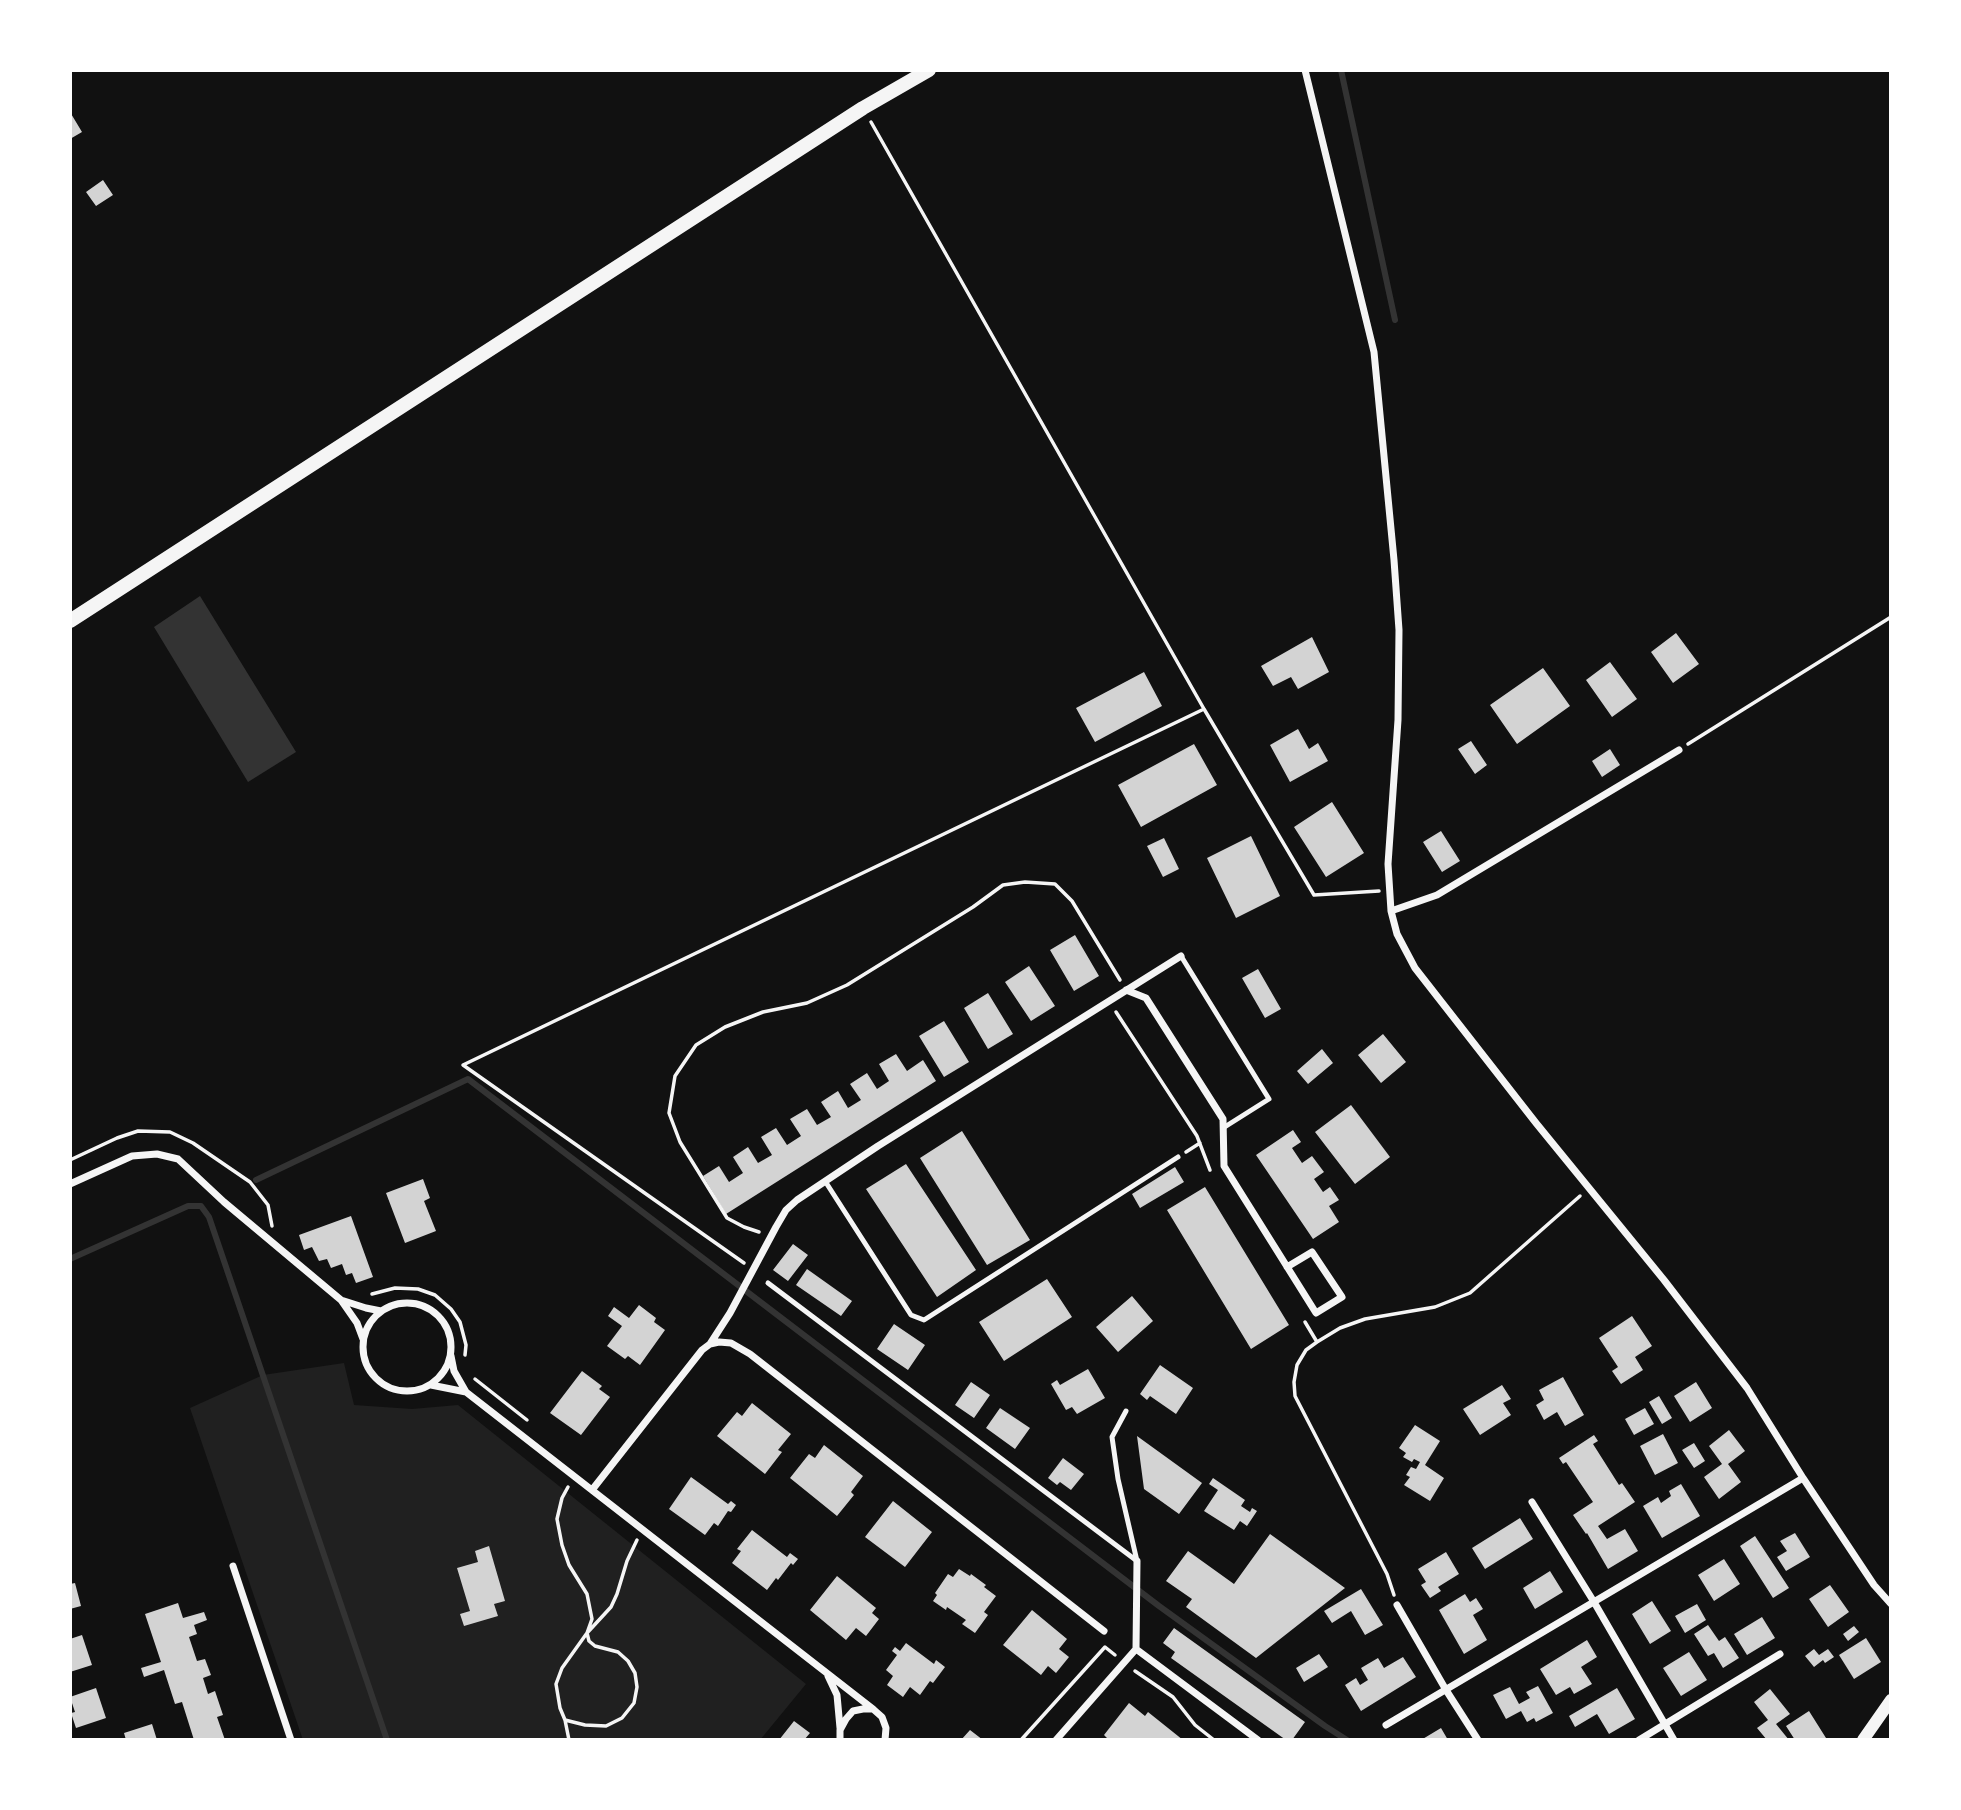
<!DOCTYPE html>
<html>
<head>
<meta charset="utf-8">
<style>
	body { margin:0 }
	#map { position:relative; width:1961px; height:1810px; overflow:hidden; background:#111; font-family:Manrope,sans-serif }
	canvas { display:block }
	.frame { position:absolute; inset:0; border:72px solid #fff; pointer-events:none }
</style>
</head>
<body>
<div id="map">
<canvas width="1961" height="1810"></canvas>
<div class="frame"></div>
</div>
<script>
const g = document.querySelector('canvas').getContext('2d');
g.lineJoin = 'round';
function fillPath(path, color) { g.fillStyle = color; g.fill(path, 'evenodd'); }
const poly = rows => new Path2D(rows.map(r => 'M' + r).join(''));
function stroke(path, color, width, dash) { g.strokeStyle = color; g.lineWidth = width; g.lineCap = dash ? 'butt' : 'round'; g.setLineDash(dash || []); g.stroke(path); }
fillPath(poly([
	[344,1363,354,1405,412,1409,458,1405,806,1684,760,1740,303,1740,190,1408,263,1375]
]), '#202020');
fillPath(poly([
	[200,596,296,752,248,782,154,627]
]), '#333');
stroke(poly([
	[1341,70,1395,320],
	[256,1180,468,1079,1159,1606,1325,1726,1347,1740],
	[70,1259,188,1206,201,1206,209,1217,387,1740]
]), '#333', 6);
fillPath(poly([
	[70,112,82,132,70,139],
	[103,180,113,195,96,206,86,192],
	[1676,633,1699,664,1673,683,1651,652],
	[1312,637,1329,672,1298,689,1291,677,1273,686,1261,666],
	[1610,662,1637,699,1612,717,1586,680],
	[1543,668,1570,706,1517,744,1490,705],
	[1144,672,1162,706,1095,742,1076,708],
	[1298,729,1309,749,1318,743,1328,761,1290,782,1270,745],
	[1471,741,1487,765,1475,774,1458,749],
	[1194,744,1217,785,1141,827,1118,785],
	[1610,749,1620,765,1602,777,1592,761],
	[1332,802,1364,853,1326,877,1294,827],
	[1441,831,1460,861,1442,872,1423,842],
	[1251,836,1280,896,1236,918,1207,858],
	[1164,838,1179,869,1163,877,1147,846],
	[1075,935,1099,976,1074,991,1050,950],
	[1029,966,1055,1006,1031,1021,1005,982],
	[1258,969,1281,1009,1265,1018,1242,978],
	[988,993,1013,1034,988,1049,964,1008],
	[944,1021,969,1062,944,1077,919,1036],
	[1383,1034,1406,1062,1381,1083,1358,1055],
	[1322,1049,1333,1063,1308,1084,1297,1071],
	[896,1054,907,1071,923,1060,936,1081,726,1214,703,1176,719,1166,729,1182,743,1173,733,1157,748,1147,758,1163,772,1155,761,1137,776,1128,787,1145,801,1136,790,1119,807,1109,817,1125,831,1117,821,1102,838,1091,848,1108,861,1100,850,1084,867,1073,877,1089,889,1081,879,1064],
	[1351,1105,1390,1157,1355,1184,1315,1132],
	[1293,1130,1301,1142,1292,1148,1302,1163,1312,1156,1324,1172,1314,1179,1323,1192,1330,1187,1339,1200,1329,1206,1339,1222,1313,1239,1256,1155],
	[962,1131,1030,1240,987,1265,920,1158],
	[906,1164,976,1270,937,1297,866,1189],
	[1175,1167,1184,1182,1140,1208,1132,1194],
	[423,1179,430,1198,424,1201,436,1231,405,1243,386,1193],
	[1205,1187,1289,1325,1251,1349,1167,1210],
	[351,1216,373,1277,356,1283,352,1273,346,1275,342,1264,331,1268,327,1259,319,1261,312,1247,304,1250,299,1235],
	[793,1244,808,1255,788,1281,773,1270],
	[807,1269,852,1301,841,1316,796,1285],
	[1047,1279,1072,1317,1004,1361,979,1322],
	[1132,1296,1153,1321,1118,1352,1096,1327],
	[639,1305,656,1318,654,1322,665,1330,640,1365,628,1356,625,1359,607,1346,622,1326,608,1316,614,1307,629,1318],
	[1632,1316,1652,1346,1635,1357,1643,1370,1621,1384,1612,1371,1618,1367,1599,1338],
	[894,1324,925,1345,908,1370,877,1349],
	[1160,1365,1193,1388,1176,1414,1150,1396,1147,1400,1140,1394],
	[1088,1369,1105,1398,1077,1414,1072,1407,1066,1410,1051,1384,1057,1380,1060,1385],
	[582,1371,602,1386,599,1389,610,1397,581,1435,550,1413],
	[1563,1377,1584,1415,1565,1426,1557,1412,1544,1420,1536,1405,1544,1400,1539,1390],
	[971,1382,990,1395,974,1418,955,1405],
	[1696,1382,1712,1408,1690,1422,1674,1396],
	[1502,1385,1511,1399,1503,1403,1511,1415,1480,1435,1463,1409],
	[1659,1396,1672,1418,1662,1424,1649,1402],
	[752,1403,791,1434,778,1450,782,1452,765,1474,717,1436,737,1412,742,1416],
	[1000,1408,1030,1428,1015,1449,986,1428],
	[1645,1408,1654,1424,1634,1435,1625,1419],
	[1415,1425,1440,1441,1425,1465,1444,1478,1430,1501,1404,1485,1410,1477,1406,1475,1411,1467,1416,1469,1420,1462,1414,1459,1412,1462,1403,1457,1406,1453,1399,1448],
	[1729,1430,1745,1451,1728,1464,1741,1482,1719,1499,1704,1477,1722,1464,1709,1446],
	[1663,1434,1678,1463,1655,1475,1640,1446],
	[1594,1435,1598,1441,1593,1444,1619,1485,1622,1483,1635,1502,1598,1526,1607,1539,1625,1529,1638,1551,1608,1569,1587,1533,1586,1534,1573,1515,1593,1502,1566,1462,1563,1464,1559,1458],
	[1137,1436,1202,1483,1179,1514,1144,1489],
	[1694,1443,1705,1461,1694,1468,1682,1450],
	[824,1445,863,1476,851,1492,854,1495,837,1516,790,1478,809,1454,815,1458],
	[1063,1458,1084,1474,1071,1490,1060,1482,1057,1485,1048,1478],
	[691,1477,728,1504,731,1501,736,1505,731,1512,728,1511,718,1526,714,1523,705,1535,669,1509],
	[1213,1478,1245,1500,1241,1506,1250,1512,1252,1508,1257,1511,1247,1526,1240,1521,1234,1530,1204,1511,1218,1490,1209,1484],
	[1681,1484,1700,1516,1662,1538,1643,1506,1658,1497,1661,1503,1671,1496,1669,1491],
	[893,1501,932,1532,905,1567,865,1537],
	[1520,1518,1533,1539,1485,1569,1472,1548],
	[752,1530,787,1557,790,1553,798,1559,793,1565,791,1563,778,1580,776,1578,767,1590,732,1563,741,1551,737,1549],
	[1795,1533,1810,1557,1786,1571,1777,1557,1787,1551,1780,1541],
	[1270,1534,1345,1588,1256,1658,1186,1607,1192,1599,1166,1581,1188,1551,1234,1584],
	[1755,1536,1789,1588,1773,1598,1740,1546],
	[489,1546,505,1601,494,1604,498,1616,464,1626,460,1614,470,1611,457,1568,478,1562,475,1551],
	[1446,1552,1459,1574,1438,1587,1441,1591,1430,1598,1421,1585,1426,1582,1418,1569],
	[1724,1559,1740,1584,1714,1601,1698,1575],
	[959,1569,970,1576,971,1574,986,1585,984,1587,996,1596,984,1612,988,1615,975,1633,962,1624,966,1620,947,1607,946,1610,933,1601,937,1595,935,1593,948,1574,953,1577],
	[1550,1571,1563,1592,1535,1609,1523,1588],
	[837,1576,876,1608,872,1613,879,1619,866,1636,856,1628,846,1640,810,1610],
	[75,1583,81,1606,70,1609,70,1584],
	[1830,1585,1849,1612,1828,1627,1809,1599],
	[1361,1589,1383,1625,1365,1635,1351,1611,1332,1623,1324,1611],
	[1465,1594,1470,1602,1476,1598,1483,1609,1473,1615,1487,1640,1464,1654,1439,1610],
	[1652,1601,1671,1631,1650,1644,1632,1614],
	[178,1603,183,1618,204,1612,207,1620,194,1625,197,1634,189,1637,197,1661,205,1659,211,1675,203,1678,208,1694,215,1691,223,1715,217,1717,225,1740,194,1740,182,1702,175,1704,164,1670,144,1677,141,1668,161,1662,145,1614],
	[1697,1604,1706,1620,1685,1633,1675,1616],
	[1032,1610,1067,1639,1059,1649,1069,1657,1056,1673,1048,1666,1041,1675,1003,1645],
	[1762,1617,1775,1638,1747,1655,1734,1634],
	[1708,1625,1719,1641,1725,1637,1739,1658,1723,1668,1714,1653,1708,1656,1694,1634],
	[1854,1626,1859,1632,1848,1641,1843,1634],
	[1174,1628,1305,1722,1292,1740,1286,1740,1171,1658,1175,1652,1163,1643],
	[82,1635,92,1665,70,1672,70,1639],
	[1866,1638,1881,1662,1854,1679,1839,1655],
	[1587,1640,1597,1657,1581,1667,1592,1684,1574,1694,1570,1687,1556,1695,1540,1669],
	[906,1643,934,1664,936,1660,945,1667,933,1683,930,1681,920,1695,910,1687,903,1697,887,1685,893,1676,886,1670,897,1655,892,1651,895,1647,900,1651],
	[1814,1649,1819,1655,1828,1649,1834,1657,1825,1663,1823,1660,1814,1667,1805,1656],
	[1689,1652,1707,1680,1681,1696,1663,1668],
	[1319,1654,1328,1667,1304,1682,1296,1668],
	[1403,1657,1416,1677,1361,1711,1345,1685,1356,1678,1360,1685,1368,1680,1361,1668,1378,1658,1384,1668],
	[1538,1686,1553,1713,1536,1722,1534,1718,1527,1722,1521,1711,1506,1719,1493,1695,1510,1687,1519,1704,1530,1698,1526,1692],
	[96,1688,106,1718,76,1728,71,1713,75,1712,70,1697],
	[1617,1688,1635,1719,1609,1734,1597,1714,1575,1727,1569,1716],
	[1770,1689,1790,1714,1776,1724,1789,1740,1767,1740,1757,1728,1768,1720,1754,1702],
	[1129,1703,1145,1716,1148,1712,1183,1740,1109,1740,1104,1735],
	[1809,1711,1826,1738,1822,1740,1795,1740,1786,1726],
	[794,1721,810,1733,804,1740,779,1740],
	[152,1724,157,1740,126,1740,124,1733],
	[1441,1728,1448,1740,1421,1740],
	[970,1730,983,1740,961,1740]
]), '#d3d3d3');
stroke(poly([
	[1204,709,1314,895,1379,891],
	[1688,744,1891,617],
	[1116,1012,1197,1136,1210,1170],
	[1186,1152,1200,1143],
	[70,1160,117,1138,138,1131,170,1132,193,1143,250,1182,268,1205,272,1226],
	[759,1232,744,1227,727,1218,680,1142,669,1113,675,1076,696,1045,725,1027,763,1012,807,1003,847,985,973,907,1003,885,1025,882,1055,884,1072,901,1120,980],
	[744,1263,463,1065,1204,709,871,122],
	[372,1294,395,1288,418,1289,435,1295,451,1309,460,1322,466,1345,465,1355],
	[1305,1322,1317,1342,1340,1328,1365,1319,1435,1307,1470,1293,1580,1196],
	[1317,1342,1306,1350,1297,1365,1294,1382,1295,1396,1387,1574,1394,1595],
	[475,1379,527,1420],
	[568,1487,562,1498,557,1519,562,1545,569,1565,587,1594,592,1619,587,1633,562,1668,556,1684,560,1708,565,1720,569,1740],
	[1135,1671,1173,1697,1195,1725,1214,1740],
	[565,1720,585,1725,606,1726,622,1718,634,1703,637,1687,635,1673,628,1661,618,1652,595,1646,589,1641,587,1633,611,1607,617,1594,627,1561,637,1540],
	[1021,1740,1105,1647,1115,1655]
]), '#f5f5f5', 3.5);
stroke(poly([
	[1181,956,1269,1099,1223,1128],
	[825,1181,911,1315,924,1320,1178,1157],
	[768,1283,1137,1561],
	[1126,1411,1112,1437,1118,1479,1137,1561]
]), '#f5f5f5', 5);
stroke(poly([
	[1305,70,1374,352,1394,560,1399,630,1398,720,1388,864,1391,911,1397,934,1415,968,1536,1123,1664,1280,1747,1388,1803,1478,1874,1585,1891,1604],
	[1391,911,1437,895,1679,750],
	[1126,990,1146,998,1223,1119,1224,1166,1316,1313,1342,1297,1312,1252,1287,1267],
	[70,1184,132,1156,157,1154,178,1159,224,1202,341,1300],
	'363 1347a44 44 0 1 1 88 0a44 44 0 1 1-88 0Z',
	[363,1339,357,1323,341,1300,366,1308,381,1311],
	[710,1344,730,1313,776,1227,786,1210,797,1200,878,1146,1181,956],
	[431,1385,466,1392,454,1371,451,1356],
	[466,1392,873,1709],
	[592,1490,702,1350,710,1344,719,1342,731,1343,750,1354,1104,1631],
	[1532,1502,1594,1602,1674,1740],
	[233,1566,291,1740],
	[1397,1605,1446,1690,1478,1740],
	[1136,1649,1258,1740],
	[828,1676,837,1695,840,1728],
	[1386,1725,1803,1478],
	[840,1740,840,1730,846,1719,853,1711,863,1709,873,1709,882,1717,886,1728,885,1740],
	[1056,1740,1136,1649,1137,1561],
	[1639,1740,1780,1654]
]), '#f5f5f5', 7);
stroke(poly([
	[1863,1740,1891,1700]
]), '#f5f5f5', 12);
stroke(poly([
	[70,621,863,108,929,70]
]), '#f5f5f5', 14);
</script>
</body>
</html>
